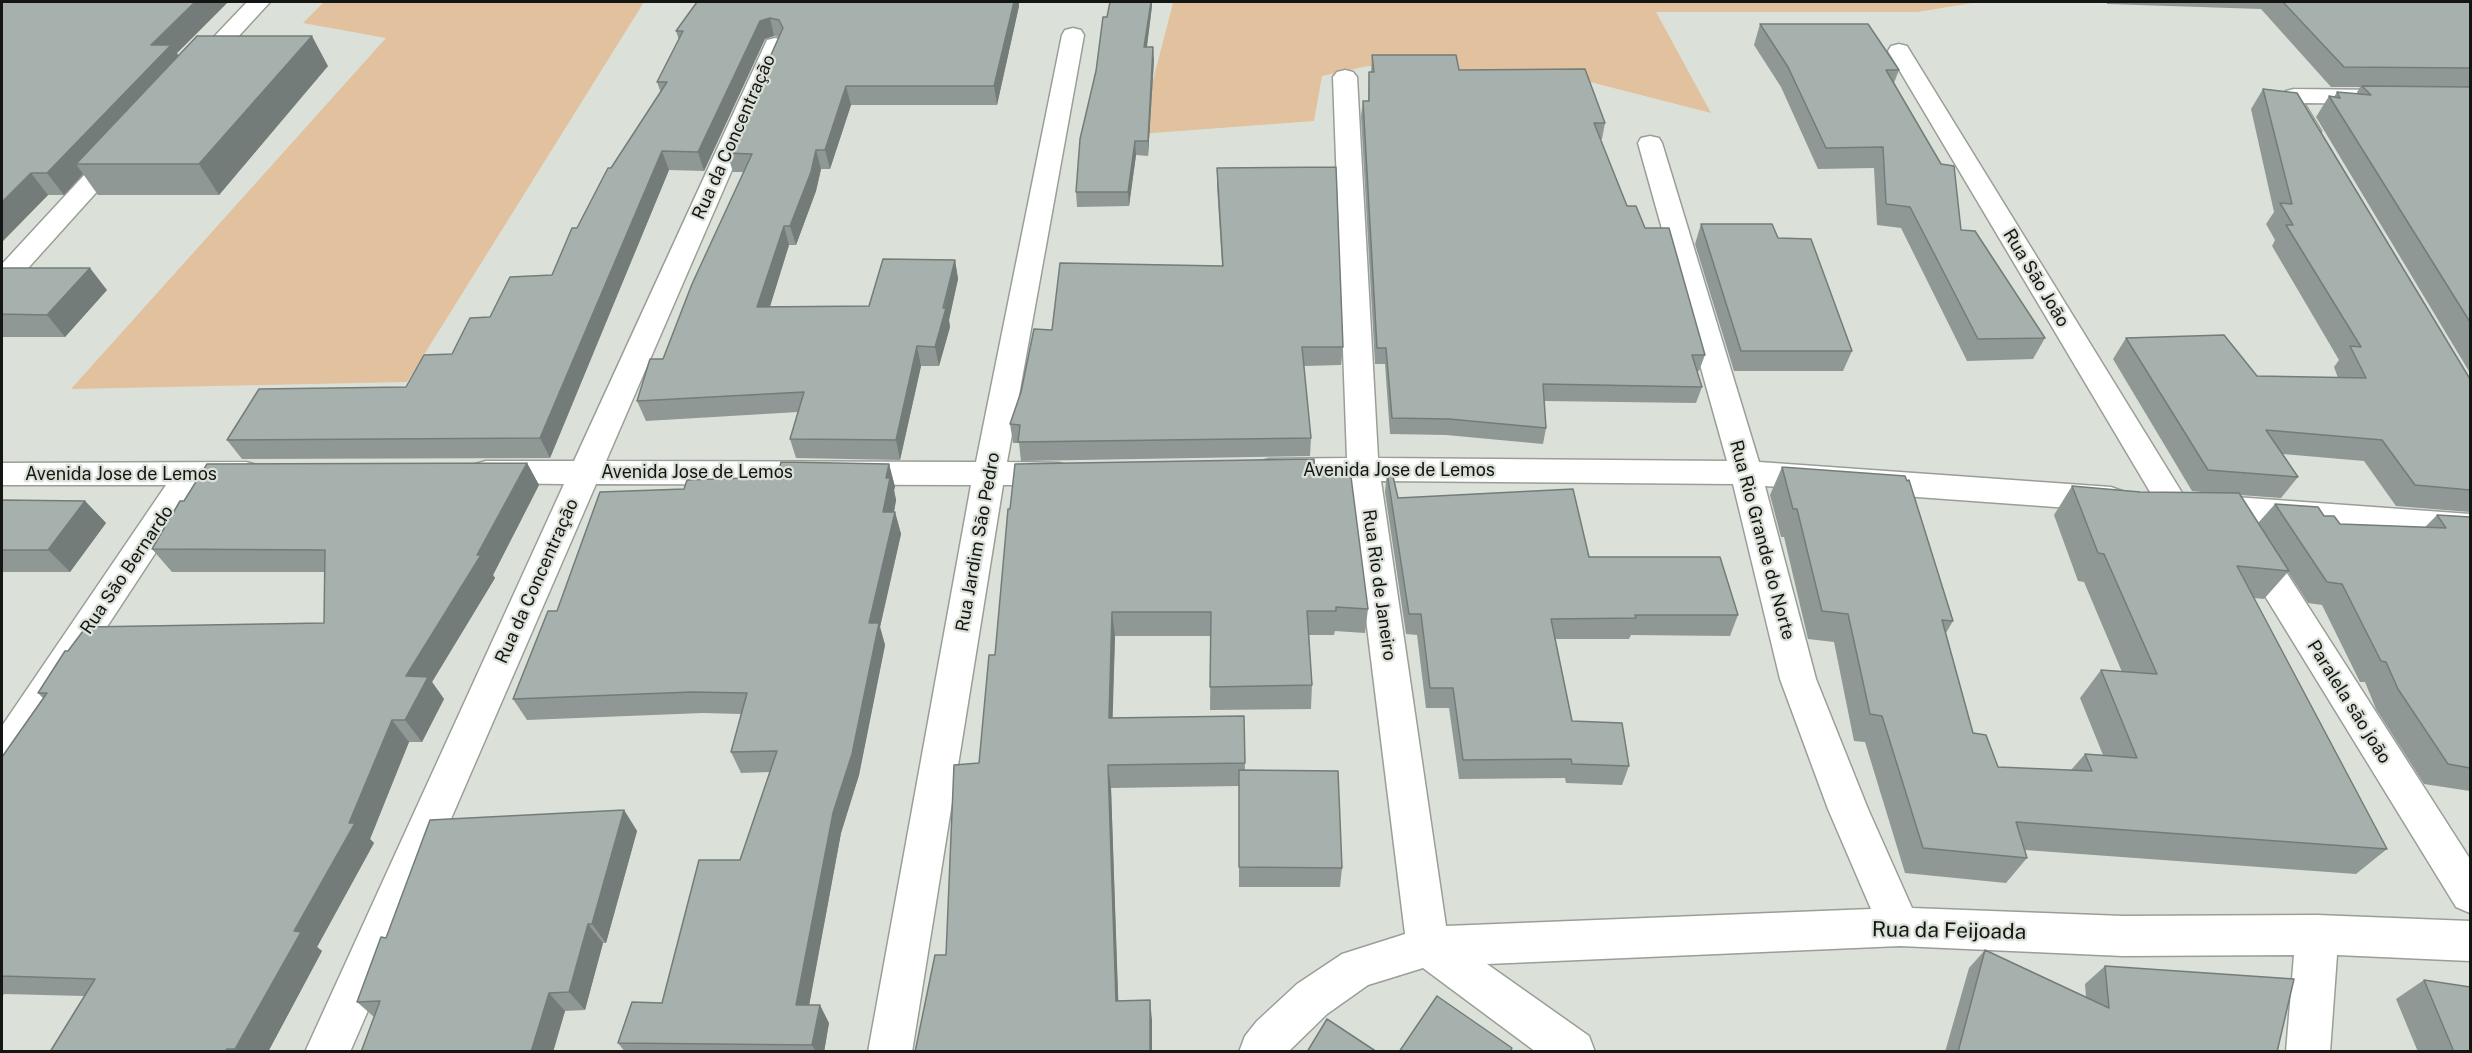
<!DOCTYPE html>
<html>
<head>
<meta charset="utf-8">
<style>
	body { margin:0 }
	#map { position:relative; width:2472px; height:1053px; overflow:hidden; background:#dbe1d8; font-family:"Public Sans",sans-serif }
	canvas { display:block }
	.frame { position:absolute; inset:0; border:3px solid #141613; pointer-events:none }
</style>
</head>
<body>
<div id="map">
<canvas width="2472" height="1053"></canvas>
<div class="frame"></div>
</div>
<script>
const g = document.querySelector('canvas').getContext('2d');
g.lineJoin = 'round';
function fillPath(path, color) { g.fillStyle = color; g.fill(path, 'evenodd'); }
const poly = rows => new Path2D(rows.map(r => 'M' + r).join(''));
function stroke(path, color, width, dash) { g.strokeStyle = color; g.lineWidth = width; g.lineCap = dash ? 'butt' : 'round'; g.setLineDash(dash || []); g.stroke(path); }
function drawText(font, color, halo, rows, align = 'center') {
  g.font = font + ' "Public Sans",sans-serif'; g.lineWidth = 4.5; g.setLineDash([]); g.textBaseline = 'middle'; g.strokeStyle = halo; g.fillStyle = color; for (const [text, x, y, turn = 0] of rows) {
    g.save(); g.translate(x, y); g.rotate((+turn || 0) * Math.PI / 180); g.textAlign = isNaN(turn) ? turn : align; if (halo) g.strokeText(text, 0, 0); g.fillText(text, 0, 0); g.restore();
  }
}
fillPath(poly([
	[324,2,644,2,407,382,71,389,386,38,303,23],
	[1171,2,1979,2,1917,12,1656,12,1711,113,1563,75,1368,66,1322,76,1314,121,1139,134,1173,3]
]), '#e1c19e');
const street = poly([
	[247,2,270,2,204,74,196,76,188,74,184,69,188,64,247,2],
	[1073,28,1081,30,1084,35,1007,462,1059,463,1070,466,1075,474,1070,482,1059,485,1003,485,912,1052,868,1052,971,485,596,484,350,1052,305,1052,564,484,486,483,475,480,470,472,475,464,486,461,574,461,767,40,775,38,783,40,786,45,606,461,976,462,1062,35,1065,30,1073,28],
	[1899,44,1907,46,1910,51,2184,496,2189,504,2184,512,2173,516,2162,512,1888,51,1891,46,1899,44],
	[1345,70,1353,72,1357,77,1378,458,1727,461,1638,143,1641,138,1650,136,1659,138,1662,143,1759,462,2111,487,2122,491,2127,499,2122,507,2111,511,1765,486,1816,679,1868,809,1912,908,2123,916,2317,915,2470,921,2470,961,2337,955,2330,1052,2286,1052,2294,955,2123,956,1900,946,1487,964,1589,1036,1595,1052,1536,1052,1423,968,1368,985,1327,1014,1288,1052,1239,1052,1245,1036,1257,1021,1297,984,1342,954,1405,934,1349,481,1269,481,1258,478,1253,470,1258,462,1269,459,1347,458,1333,77,1337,72,1345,70],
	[1381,481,1733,484,1780,679,1828,809,1871,909,1446,926,1381,481],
	[2294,89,2470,91,2470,105,2304,103,2321,131,2318,136,2309,138,2300,136,2280,105,2279,100,2286,91,2294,89],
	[120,144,129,146,132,151,129,156,12,286,2,289,2,264,111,146,120,144],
	[246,462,257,465,262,473,257,481,246,484,200,485,15,767,2,772,2,726,166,485,2,485,2,463,246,462],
	[2207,495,2470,514,2470,538,2207,519,2195,515,2191,507,2195,499,2207,495],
	[2253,535,2265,539,2470,859,2470,913,2456,907,2241,557,2236,548,2241,539,2253,535]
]);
stroke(street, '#999f97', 3);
fillPath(street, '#fff');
fillPath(poly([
	[2,2,228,2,177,53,178,56,328,66,219,195,98,195,83,174,64,195,48,195,2,242],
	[697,2,1019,6,997,105,851,105,830,169,821,169,816,191,796,245,789,245,770,306,869,306,955,260,958,279,949,320,950,327,939,366,921,366,900,460,796,458,790,439,798,412,646,421,637,401,663,359,744,172,733,172,727,153,779,37,774,36,765,39,704,171,669,170,550,458,242,459,227,440,406,387,452,354,490,317,552,275,577,228,611,168,661,93,657,82,679,40,676,31],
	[2107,2,2470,2,2470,373,2316,117,2329,96,2334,97,2337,92,2356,94,2360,87,2331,87,2261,9,2107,4],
	[1152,6,1147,47,1154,60,1148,156,1136,155,1129,206,1077,207,1076,192,1096,71,1107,17],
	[1760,24,1899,70,1894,83,1961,230,2045,338,2033,359,1967,361,1901,228,1877,225,1874,168,1818,169,1781,87,1754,45],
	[1372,55,1459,70,1605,123,1602,139,1600,139,1627,206,1645,228,1705,355,1699,371,1697,371,1702,387,1696,403,1544,401,1546,428,1543,444,1446,435,1390,434,1385,364,1375,364,1361,116,1363,101,1368,101,1369,72,1371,72],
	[2263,89,2470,379,2470,512,2396,506,2364,461,2283,454,2298,477,2281,498,2240,495,2258,523,2275,504,2324,516,2340,524,2425,527,2437,515,2470,517,2470,791,2424,784,2376,709,2365,682,2360,682,2322,605,2308,603,2288,572,2264,599,2254,598,2387,849,2356,874,2025,850,2027,858,2006,883,1905,873,1865,742,1854,741,1834,642,1808,639,1784,537,1781,537,1770,495,1782,467,1953,621,1946,633,1973,733,1998,767,2071,770,2085,754,2103,755,2080,698,2101,670,2122,672,2084,582,2078,581,2054,515,2072,486,2140,492,2211,493,2192,491,2113,359,2126,338,2257,376,2338,378,2334,367,2339,360,2272,246,2275,240,2266,224,2274,212,2251,109],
	[1217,168,1343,347,1341,365,1304,366,1311,438,1310,456,1021,461,1019,443,1013,443,1010,424,1052,330,1222,266,1217,186],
	[1701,224,1778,238,1852,351,1843,371,1734,371,1695,244],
	[2,268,107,290,65,337,2,337],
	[527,463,539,485,493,575,495,578,432,682,444,699,422,742,409,742,370,839,374,843,317,947,322,951,268,1052,50,1052,84,996,4,994,2,997,2,757,43,698,38,693,324,623,325,572,172,572,152,549],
	[889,464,895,487,894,490,896,500,894,512,895,512,901,534,880,627,885,645,859,775,841,833,809,1005,829,1023,824,1052,625,1052,618,1043,662,1003,740,860,770,772,741,773,731,752,741,714,703,713,527,720,513,699,557,611,684,489,777,477],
	[1315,471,1368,609,1365,633,1335,631,1334,635,1309,635,1312,685,1311,709,1210,710,1211,636,1115,636,1112,718,1244,716,1245,771,1342,868,1340,887,1239,887,1239,786,1111,788,1118,1001,1152,1020,1152,1052,915,1052,946,955,979,763,995,655],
	[1387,472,1398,498,1589,557,1738,615,1730,636,1631,635,1629,639,1555,639,1572,721,1629,766,1622,785,1566,783,1565,778,1459,779,1449,708,1426,708,1417,635,1406,634,1385,492],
	[2,500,85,501,106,523,70,572,2,572],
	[624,810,637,831,606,943,603,943,585,1010,565,1011,553,1052,361,1052,374,1017,357,1002,386,938],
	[1985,950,2086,998,2085,984,2105,966,2277,1052,1945,1052,1969,968],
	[2424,980,2470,1052,2418,1052,2396,999]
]), '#8f9895');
fillPath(poly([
	[195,2,228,2,177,53,184,66,76,164,83,174,64,195,47,173,151,45],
	[1014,2,1019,2,1019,6,997,105,994,86],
	[1151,2,1152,2,1152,6,1145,60,1144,47],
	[770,18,774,36,765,39,704,171,698,152,760,21],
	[312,36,328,66,219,195,199,164],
	[1153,47,1154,60,1148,156,1148,141],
	[846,86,851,105,830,169,825,150],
	[1135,141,1136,155,1129,206,1128,192],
	[816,150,821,169,816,191,796,245,790,226],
	[662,151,669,170,550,458,540,438],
	[31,173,48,195,2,242,2,202],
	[784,226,789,245,764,326,757,307],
	[955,260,958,279,949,320,950,327,939,366,935,347],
	[90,268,107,290,65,337,47,315],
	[917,346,921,366,900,460,896,440],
	[527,463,539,485,493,575,495,578,432,682,444,699,422,742,405,720,406,676,477,555],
	[889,464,895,487,894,490,896,500,890,534,883,512,886,478],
	[85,501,106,523,70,572,48,550],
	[895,512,901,534,880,627,885,645,859,775,841,833,806,1022,796,1005,869,623],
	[1112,612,1115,636,1112,741,1109,718],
	[392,720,409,742,370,839,374,843,317,947,322,951,268,1052,238,1052,235,1049,349,823],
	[1108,765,1111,788,1119,1021,1116,1001],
	[624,810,637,831,606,943,592,924],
	[588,924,603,943,585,1010,569,992],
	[549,993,565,1011,553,1052,531,1052],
	[1150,1000,1152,1020,1152,1052,1150,1052],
	[820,1005,829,1023,824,1052,816,1052,812,1045]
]), '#747c79');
const building = poly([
	[2,2,195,2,151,45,171,45,47,173,31,173,2,202,2,2],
	[697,2,1014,2,994,86,846,86,825,150,816,150,811,172,790,226,784,226,757,307,869,306,883,259,955,260,943,308,946,308,935,347,917,346,896,440,790,439,804,392,637,401,650,359,663,359,692,284,752,154,727,153,783,28,779,20,770,18,760,21,698,152,662,151,540,438,227,440,259,389,406,387,424,355,452,354,470,318,490,317,510,277,552,275,572,228,577,228,608,168,611,168,667,82,657,82,683,31,676,31,697,2],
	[1110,2,1151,2,1144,47,1153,47,1148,141,1135,141,1128,192,1076,192,1080,139,1096,71,1103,17,1107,17,1110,2],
	[2283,2,2470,2,2470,68,2344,67,2283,2],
	[1760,24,1868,24,1899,70,1886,70,1941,164,1954,166,1961,230,1975,231,2045,338,1978,339,1910,207,1886,204,1883,147,1826,148,1788,67,1760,24],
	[197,36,312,36,199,164,76,164,197,36],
	[1372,55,1456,55,1459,70,1585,69,1605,123,1594,123,1627,206,1636,206,1645,228,1669,228,1705,355,1692,355,1702,387,1543,384,1546,428,1449,419,1392,418,1386,348,1377,348,1363,101,1369,101,1369,72,1374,72,1372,55],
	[2362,86,2470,87,2470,322,2329,96,2340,98,2337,92,2371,95,2362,86],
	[2263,89,2297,93,2470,379,2470,490,2415,485,2382,440,2266,430,2298,477,2208,470,2126,338,2224,335,2257,376,2366,378,2350,346,2361,347,2286,225,2293,225,2280,203,2292,204,2263,89],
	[1336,167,1343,347,1302,347,1311,438,1018,442,1020,425,1010,424,1021,392,1034,329,1052,330,1060,263,1223,266,1217,168,1336,167],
	[1701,224,1772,224,1778,238,1811,239,1852,351,1741,351,1701,224],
	[2,268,90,268,47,315,2,314,2,268],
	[1314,459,1315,471,1350,469,1368,609,1336,607,1336,611,1307,611,1312,685,1210,687,1211,612,1112,612,1109,718,1244,716,1245,763,1108,765,1116,1001,1150,1000,1150,1052,915,1052,935,955,946,955,954,765,979,763,989,655,995,655,1008,509,1010,509,1015,464,1314,459],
	[781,462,889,464,886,478,890,478,883,512,895,512,869,623,879,623,852,754,833,813,796,1005,820,1005,812,1045,618,1043,632,1002,662,1003,699,860,740,860,777,751,731,752,747,693,692,692,513,699,548,611,557,611,600,492,684,489,687,480,777,477,781,462],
	[527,463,477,555,481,555,406,676,428,677,405,720,392,720,349,823,355,823,294,931,301,932,235,1049,227,1049,225,1052,50,1052,95,979,2,976,2,757,47,693,38,693,65,651,68,651,86,627,324,623,325,550,152,549,180,501,184,501,207,464,527,463],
	[1782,467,1905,476,1907,481,1909,480,1953,621,1942,620,1973,733,1986,735,1998,767,2092,771,2085,754,2137,758,2101,670,2157,674,2104,554,2098,553,2072,486,2140,492,2239,493,2289,571,2237,566,2387,849,2016,822,2027,858,1923,848,1882,716,1870,714,1848,614,1822,611,1797,509,1793,509,1782,467],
	[1387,472,1392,472,1398,498,1573,489,1589,557,1720,557,1738,615,1635,615,1636,618,1551,619,1572,721,1622,723,1629,766,1572,764,1571,759,1463,760,1453,688,1430,688,1421,614,1409,614,1387,472],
	[2,500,85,501,48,550,2,550,2,500],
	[2275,504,2318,507,2324,516,2334,516,2340,524,2446,528,2437,515,2470,517,2470,768,2448,764,2398,689,2386,662,2381,661,2342,584,2327,582,2275,504],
	[1239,770,1338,771,1342,868,1239,867,1239,770],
	[624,810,592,924,588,924,569,992,549,993,531,1052,361,1052,380,1001,357,1002,381,937,386,938,430,820,624,810],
	[1985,950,2109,1008,2105,966,2294,979,2277,1052,1958,1052,1985,950],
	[2424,980,2470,987,2470,1052,2454,1052,2424,980],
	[1437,996,1512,1048,1510,1052,1399,1052,1437,996],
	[1327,1019,1377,1052,1307,1052,1327,1019]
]);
fillPath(building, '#a6b1ad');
stroke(building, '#747c79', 1.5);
drawText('18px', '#141613', '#dbe1d8', [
	["Rua da Concentração",734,137,-66],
	["Rua São João",2036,278,59],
	["Avenida Jose de Lemos",1399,470],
	["Avenida Jose de Lemos",697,472],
	["Avenida Jose de Lemos",121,474],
	["Rua Rio Grande do Norte",1762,540,75],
	["Rua Jardim São Pedro",978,542,-80],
	["Rua São Bernardo",127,570,-56],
	["Rua da Concentração",537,581,-66],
	["Rua Rio de Janeiro",1379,585,82],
	["Paralela são joão",2349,702,58]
]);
drawText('21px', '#141613', '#dbe1d8', [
	["Rua da Feijoada",1949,931,1]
]);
</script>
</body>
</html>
